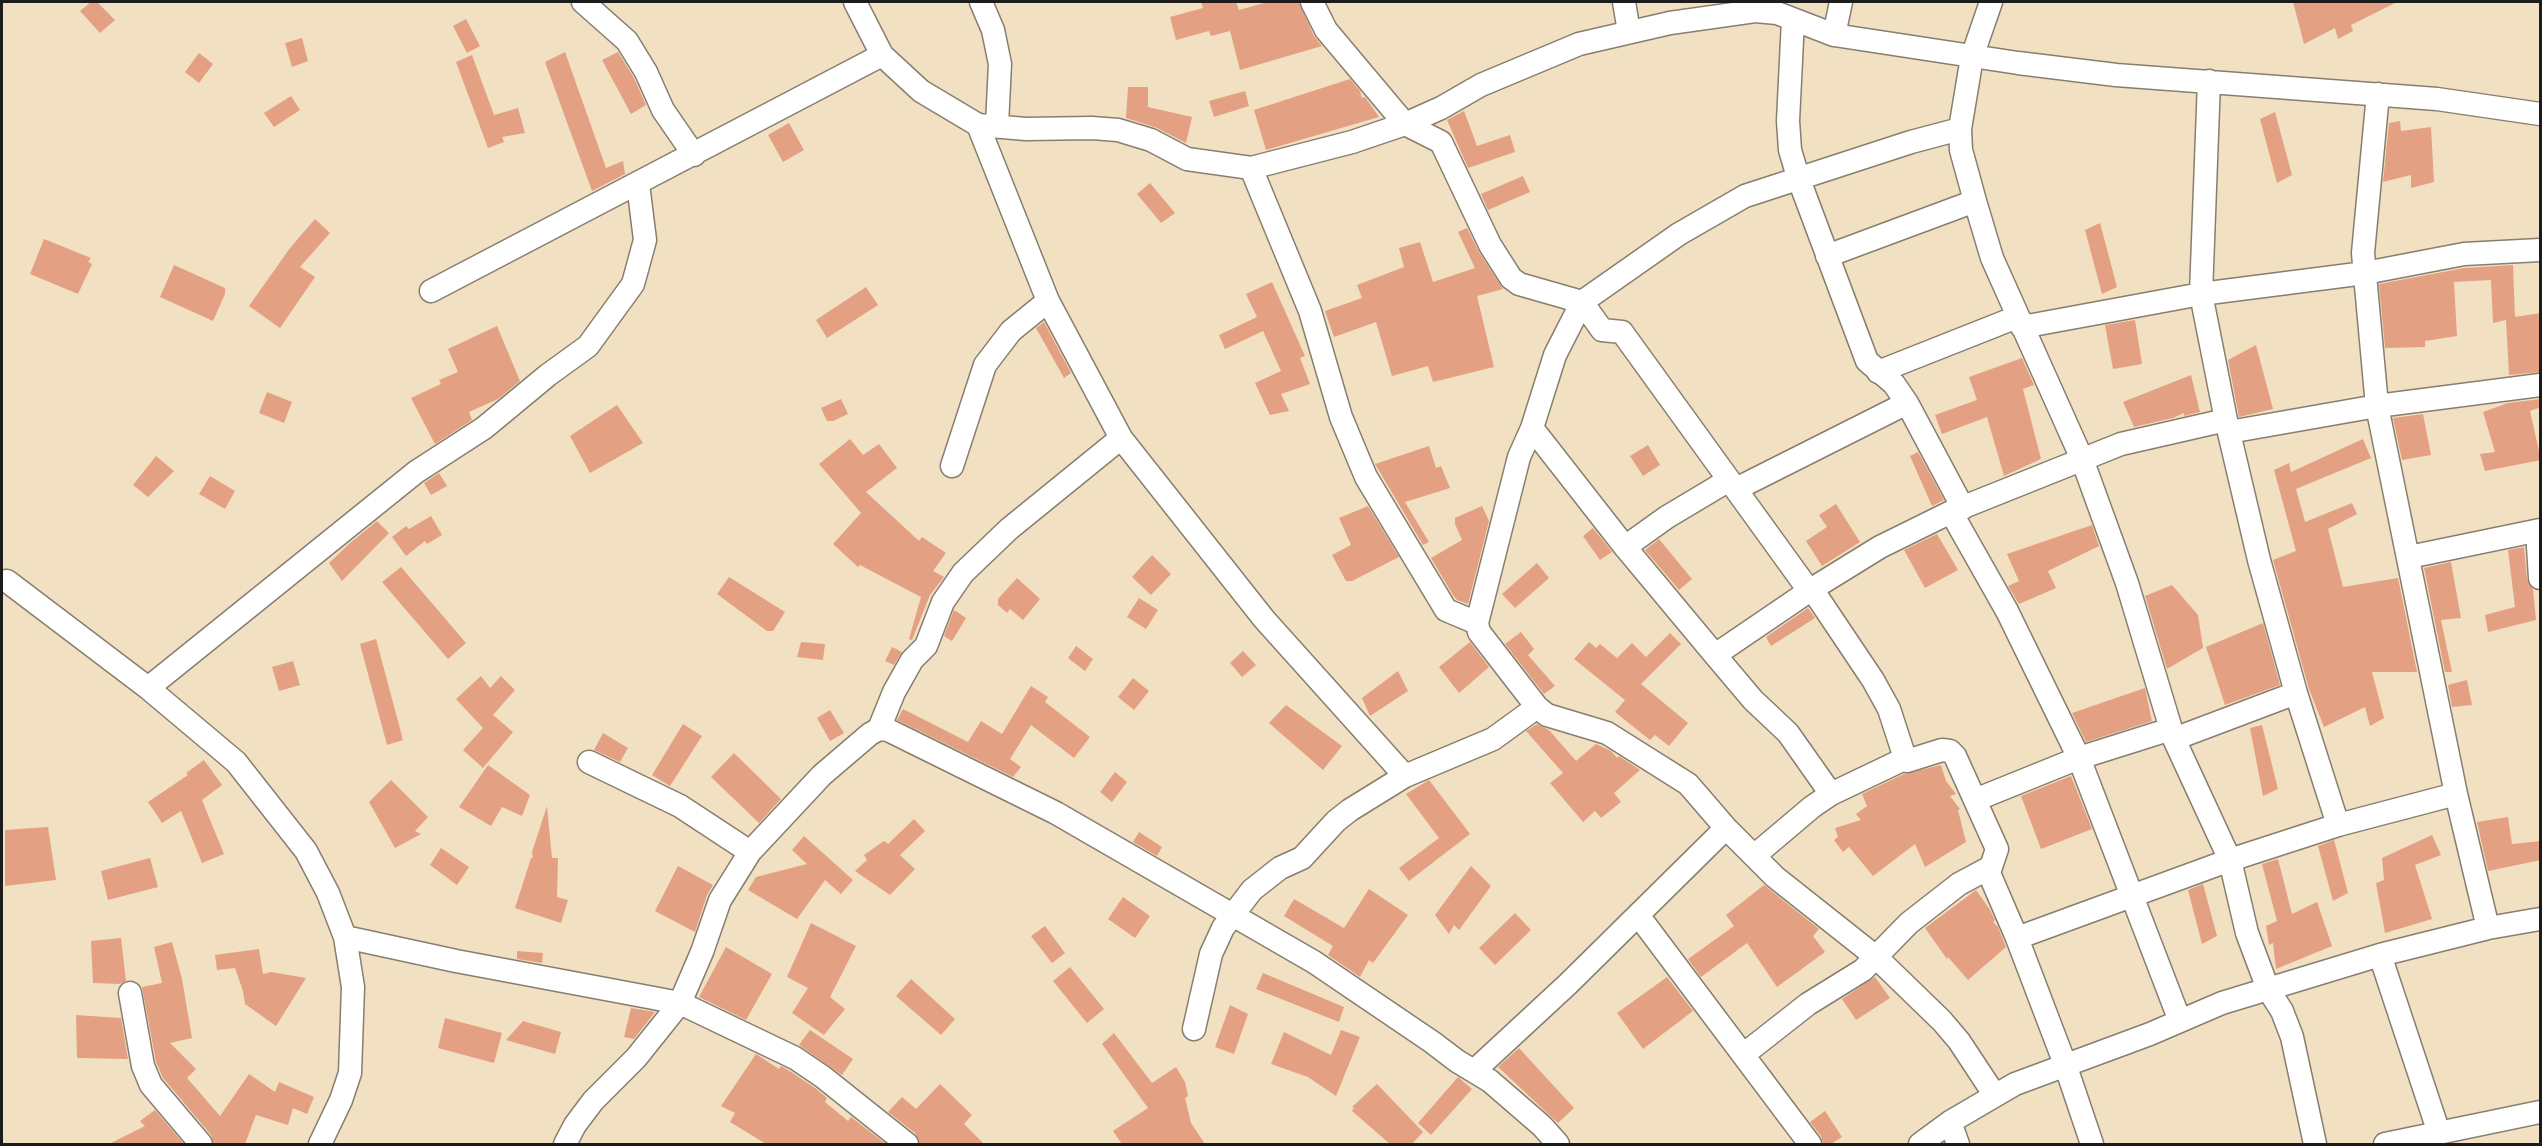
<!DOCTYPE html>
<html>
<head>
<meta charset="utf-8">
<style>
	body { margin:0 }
	#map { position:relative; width:2542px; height:1146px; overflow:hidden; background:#f2e0c2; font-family:Sriracha,sans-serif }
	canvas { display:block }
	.frame { position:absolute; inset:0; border:3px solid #1c1c1c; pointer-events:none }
</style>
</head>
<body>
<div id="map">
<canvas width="2542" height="1146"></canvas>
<div class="frame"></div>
</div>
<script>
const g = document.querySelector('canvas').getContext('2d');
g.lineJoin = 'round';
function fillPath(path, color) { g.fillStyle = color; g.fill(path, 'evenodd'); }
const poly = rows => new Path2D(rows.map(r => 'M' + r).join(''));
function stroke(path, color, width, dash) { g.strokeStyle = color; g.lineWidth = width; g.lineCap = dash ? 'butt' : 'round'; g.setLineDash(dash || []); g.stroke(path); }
fillPath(poly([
	[91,2,97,2,115,20,100,33,80,11],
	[1201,2,1236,2,1239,10,1268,2,1299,2,1314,36,1322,46,1240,70,1230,31,1211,36,1209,31,1176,40,1170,17,1203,8],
	[2293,2,2397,2,2351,25,2353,31,2338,39,2335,28,2304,44],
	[466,19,480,46,467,53,453,26],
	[302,38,308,61,292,67,285,43],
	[565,52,606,168,623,161,625,174,592,191,545,62],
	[618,52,634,78,646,105,631,114,602,60],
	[199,53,213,64,199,83,185,72],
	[472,55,494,115,518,108,525,133,502,137,504,142,488,148,456,62],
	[1350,79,1360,91,1362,98,1365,97,1379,117,1266,150,1254,110],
	[1128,87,1148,87,1148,107,1192,117,1186,143,1157,128,1126,118],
	[1245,91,1249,106,1214,117,1209,101],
	[291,96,300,110,274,127,264,113],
	[1464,111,1477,146,1510,135,1515,152,1468,168,1447,120],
	[2275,112,2292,175,2277,183,2260,119],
	[2400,121,2401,131,2431,127,2434,182,2411,188,2411,175,2383,182,2389,123],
	[789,123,804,150,783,162,768,135],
	[1523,176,1530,192,1488,210,1481,194],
	[1150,183,1175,213,1161,223,1137,194],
	[315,219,330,233,300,267,315,277,280,328,249,306,290,248],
	[2100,223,2117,287,2102,294,2085,230],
	[1467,228,1479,252,1503,289,1477,296,1494,367,1433,382,1428,366,1392,376,1376,322,1334,337,1325,311,1362,298,1357,285,1404,267,1399,248,1420,242,1433,282,1475,268,1458,232],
	[44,239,91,258,88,262,92,264,78,294,30,274],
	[174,265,225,288,225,294,213,321,160,297],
	[2513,265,2515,317,2514,317,2541,313,2541,372,2509,375,2506,320,2493,323,2491,280,2454,282,2457,336,2425,341,2425,347,2385,348,2379,284,2464,268],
	[1272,282,1305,356,1300,358,1310,384,1281,394,1289,411,1270,415,1255,383,1281,371,1263,331,1225,349,1219,335,1257,317,1246,294],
	[866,287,878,305,827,338,816,320],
	[2135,320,2142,364,2113,369,2105,325],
	[1044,322,1071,373,1064,378,1036,328],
	[497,326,520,381,498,399,469,412,472,420,435,444,411,398,441,384,439,380,458,372,448,349],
	[2256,345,2273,409,2239,417,2228,360],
	[2022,358,2034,385,2023,389,2041,459,2004,476,1987,417,1942,434,1935,415,1977,400,1969,377],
	[2191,375,2200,412,2184,416,2184,413,2173,418,2134,427,2123,402],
	[267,392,292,402,284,423,259,413],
	[841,399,848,414,833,421,827,421,821,408],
	[2541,399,2541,407,2530,411,2541,460,2485,471,2480,454,2495,452,2483,412,2508,403],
	[617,405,643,443,590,473,570,436],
	[2423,414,2431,455,2402,460,2393,418],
	[850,439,863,455,879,444,897,468,866,492,919,541,922,537,946,553,933,571,944,577,930,595,912,640,909,639,921,597,860,565,858,567,833,544,861,513,819,464],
	[2363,439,2371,458,2296,489,2305,522,2352,503,2357,514,2328,529,2343,587,2398,578,2417,672,2372,672,2384,718,2370,726,2365,707,2324,727,2309,689,2273,560,2296,551,2274,470,2289,463,2291,472],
	[1648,445,1660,465,1643,476,1630,456],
	[1429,446,1436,468,1441,466,1450,488,1405,502,1429,542,1423,545,1375,464],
	[1918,452,1944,500,1932,506,1910,456],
	[156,456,174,471,148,497,133,485],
	[439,473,447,486,431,495,424,483],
	[210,476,235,491,225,509,199,494],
	[1836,504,1860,542,1822,566,1806,541,1827,527,1819,515],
	[1368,506,1399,557,1352,581,1346,581,1332,555,1351,545,1339,518],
	[1482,506,1489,521,1468,604,1457,600,1453,595,1431,558,1462,540,1455,524,1455,518],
	[431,516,442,535,427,544,425,541,406,556,392,537,406,526,409,529],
	[377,521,389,533,342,581,329,563,349,544],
	[2092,525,2099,546,2048,571,2056,588,2019,604,2008,586,2019,581,2007,554],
	[1593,528,1612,552,1600,560,1583,536],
	[1937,534,1958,570,1925,588,1904,550],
	[1659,539,1692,579,1679,590,1645,550],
	[2524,547,2527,579,2533,589,2536,620,2488,632,2485,615,2515,607,2508,550],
	[1152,555,1171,574,1151,595,1132,577],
	[2451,562,2461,618,2441,620,2452,672,2445,672,2424,568],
	[1537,563,1549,578,1515,608,1502,594],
	[401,567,466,643,448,659,382,582],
	[729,577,785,612,773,631,767,631,717,594],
	[1017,578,1040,599,1023,620,1010,609,1007,613,998,605,998,599],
	[2172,585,2198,615,2203,648,2167,669,2145,596],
	[1139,598,1158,610,1146,629,1127,617],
	[1808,608,1815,618,1771,646,1766,637],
	[954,610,966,618,952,641,944,636],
	[2263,623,2280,685,2225,705,2206,647],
	[1521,632,1534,649,1528,655,1555,686,1544,694,1505,644],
	[1670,633,1681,644,1641,684,1688,723,1669,746,1655,735,1650,740,1615,712,1625,700,1574,659,1589,642,1596,648,1600,644,1617,658,1632,643,1646,657],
	[376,639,403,740,387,745,360,644],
	[801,642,825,644,823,660,797,657],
	[1470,642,1489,667,1459,693,1439,667],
	[1076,646,1093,659,1085,671,1068,658],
	[892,647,902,652,894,665,885,661],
	[1243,651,1256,665,1242,677,1230,663],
	[293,661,300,685,279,691,272,667],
	[1398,671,1408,691,1370,716,1362,698],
	[481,676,490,688,501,676,515,690,493,715,513,732,483,768,463,750,483,728,456,699],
	[1133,678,1149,691,1134,710,1118,697],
	[2467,680,2472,705,2452,707,2448,685],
	[1031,686,1048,697,1045,702,1090,737,1074,758,1031,725,1010,759,1021,767,1013,777,897,720,903,709,968,742,981,721,1002,734],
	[2145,688,2152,721,2086,742,2072,713],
	[1286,705,1342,746,1323,770,1269,723],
	[830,710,844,733,830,741,817,718],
	[683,724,702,736,670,786,652,775],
	[1537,724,1549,730,1576,761,1596,744,1611,751,1617,758,1619,756,1640,770,1614,793,1621,802,1601,818,1595,811,1583,822,1550,783,1563,773,1526,731],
	[2262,725,2278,789,2263,796,2250,728],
	[603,733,628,748,620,762,594,750],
	[734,753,781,799,759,823,711,777],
	[204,760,222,785,202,800,224,854,202,863,181,811,162,823,148,802,188,775,186,773],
	[488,765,530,795,522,816,502,807,491,826,459,807],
	[1941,765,1946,781,1956,794,1950,796,1960,809,1958,810,1966,842,1925,867,1915,844,1873,876,1849,847,1843,852,1834,840,1838,837,1835,828,1861,820,1856,814,1867,806,1862,794,1904,774],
	[1115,772,1127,782,1112,802,1100,792],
	[2071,776,2092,829,2041,849,2021,796],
	[391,780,428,817,415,831,421,834,395,848,369,802],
	[1429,780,1470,834,1409,881,1399,868,1439,838,1406,794],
	[547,806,552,858,558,858,557,897,568,900,561,923,515,908,531,858,533,858,532,852],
	[2508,817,2512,844,2541,841,2541,860,2488,871,2477,822],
	[914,819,925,831,900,855,915,869,890,895,855,871,867,860,864,855,884,841,888,844],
	[48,827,56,880,5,886,5,830],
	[1139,832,1162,847,1157,856,1133,842],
	[2432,835,2441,855,2415,865,2432,919,2385,933,2376,883,2384,880,2382,858],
	[804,836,853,880,841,894,825,880,797,919,748,890,756,877,807,864,792,850],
	[2334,840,2348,893,2333,901,2318,846],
	[441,848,469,867,457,885,430,865],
	[150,858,158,887,108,900,101,871],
	[2278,859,2292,914,2317,902,2332,946,2276,969,2273,943,2269,945,2266,926,2277,921,2262,864],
	[678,866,713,885,707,895,695,932,655,911],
	[1471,866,1491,886,1459,930,1454,925,1449,934,1435,915],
	[2203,884,2217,936,2202,944,2188,890],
	[1764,885,1819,929,1813,936,1825,952,1777,987,1747,943,1701,977,1688,959,1734,926,1726,915],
	[1369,889,1408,915,1373,963,1369,960,1360,977,1328,955,1333,946,1284,916,1294,899,1344,928],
	[1976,890,1990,910,1995,920,1993,922,1998,927,2006,947,1968,980,1948,957,1947,959,1925,928],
	[1123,897,1150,916,1135,938,1108,919],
	[1515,913,1531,930,1495,965,1479,948],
	[811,923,856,946,830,997,845,1009,824,1035,792,1013,808,988,787,977],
	[1045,926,1065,953,1052,963,1031,936],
	[121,938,126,981,120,984,93,983,91,941],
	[172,942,182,979,192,1038,170,1043,196,1069,187,1078,220,1116,249,1074,275,1092,279,1082,314,1097,307,1114,293,1108,288,1125,256,1115,245,1144,214,1144,211,1135,163,1078,156,1062,142,987,162,983,154,947],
	[726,947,772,974,746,1020,699,997],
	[259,949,263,974,271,972,306,978,276,1026,245,1004,243,991,235,968,217,970,215,955],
	[517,951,543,953,542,963,517,959],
	[1070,967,1104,1009,1087,1023,1053,981],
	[1263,973,1344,1007,1339,1022,1256,989],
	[1667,977,1693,1011,1643,1049,1617,1013],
	[1875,977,1890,998,1856,1020,1842,999],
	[911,979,955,1019,941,1035,896,996],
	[1230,1005,1248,1014,1234,1054,1215,1047],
	[631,1008,655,1012,634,1039,624,1037],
	[76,1015,121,1018,128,1059,77,1058],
	[445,1018,502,1033,494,1063,438,1048],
	[523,1021,561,1032,555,1054,506,1040],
	[810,1030,853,1059,842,1075,799,1045],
	[1341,1030,1360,1037,1336,1096,1308,1077,1271,1064,1284,1032,1331,1055],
	[1114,1033,1152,1083,1176,1067,1185,1082,1188,1096,1185,1098,1191,1123,1205,1144,1122,1144,1113,1131,1148,1108,1102,1044],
	[1519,1048,1574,1108,1558,1123,1498,1067],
	[756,1054,779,1069,781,1066,788,1070,815,1088,827,1098,825,1102,848,1121,851,1117,886,1144,766,1144,730,1122,735,1113,721,1106],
	[1458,1077,1472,1089,1431,1135,1418,1123],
	[940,1084,972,1115,964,1124,984,1144,920,1144,915,1133,888,1112,902,1097,916,1109],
	[1377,1084,1423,1132,1412,1144,1390,1144,1352,1111,1354,1108,1352,1107],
	[155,1110,184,1144,109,1144,145,1126,140,1121],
	[1825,1111,1842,1137,1831,1144,1823,1144,1821,1136,1810,1122]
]), '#e4a082');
const minor = poly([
	[583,2,627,41,646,72,663,110,694,155],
	[855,2,882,55,921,91,978,125,1026,129,1092,128,1118,130,1151,140,1187,159,1251,168,1352,142,1405,124,1441,108,1481,85,1579,44,1670,23,1755,11,1777,13,1834,35,2018,63,2116,75,2437,99,2540,114],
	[981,2,993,30,1000,64,997,125],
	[1312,2,1326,30,1405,124,1441,142,1490,245,1511,278,1519,284,1582,302,1602,330,1622,332,1805,585,1812,589,1880,547,1951,512,2121,444,2226,420],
	[1624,2,1629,32],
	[1991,2,1972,57,1960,129,1961,150,1975,201,1992,258,2082,459,2127,583,2174,739,2230,860,2247,933,2268,989,2282,1011,2292,1037,2315,1144],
	[1793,20,1788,121,1790,150,1798,177,1867,361,1894,384,1907,403,1963,508],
	[1834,35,1841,2],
	[2209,81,2201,294,2226,420,2259,560,2296,693,2338,825],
	[2378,94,2363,253,2377,406,2456,794,2488,928],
	[978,125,1048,301,1121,438,1264,619,1405,776],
	[1960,129,1911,142,1745,196,1679,234,1582,302,1555,355,1532,428,1519,457,1477,623,1479,632,1537,707,1547,715,1607,733,1688,784,1726,828,1775,877,1876,957,1942,1021,1959,1041,1994,1094],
	[1251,168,1310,311,1341,417,1366,477,1446,610,1477,623],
	[1827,256,1975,201],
	[431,291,882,55],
	[2022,327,2201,294,2365,273,2464,254,2540,250],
	[1878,372,2017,317],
	[1532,428,1625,547,1715,655,1753,700,1788,733,1831,794],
	[2229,432,2377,406,2540,385],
	[952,466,985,365,1011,331,1048,301],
	[1736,489,1907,403],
	[1951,512,2007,611,2079,758,2180,1021],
	[2537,531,2540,578],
	[1625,547,1667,517,1729,480],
	[2409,557,2540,530],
	[7,581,148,688,236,762,306,851,328,893,345,937,353,987,350,1073,341,1100,320,1144],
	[1715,655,1812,589,1873,680,1889,709,1903,752,1903,758,1900,761,1831,794,1812,807,1754,856],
	[148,688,416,472,484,428,548,375,588,346,633,284,645,240,638,184],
	[879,729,894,692,912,660,926,646,943,602,963,573,1009,529,1121,438],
	[2174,739,2296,693],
	[1903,758,1907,761,1942,750,1950,751,1955,756,1997,849,1989,873,2017,938,2065,1064,2092,1144],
	[589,762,680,806,750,852],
	[1975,800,2079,758,2171,729],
	[1638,915,1810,1144],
	[345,937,456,961,680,1003,795,1058,823,1077,907,1144],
	[2017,938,2230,860,2338,825,2456,794],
	[2380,955,2439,1133],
	[130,993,143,1066,151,1085,201,1144],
	[1194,1029,1211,954,1223,928,1252,890,1280,868,1302,858,1336,821,1350,810,1405,776,1493,739,1537,707],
	[1743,1055,1808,1004,1863,970,1909,923,1959,884,1989,868],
	[1474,1071,1568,984,1726,828],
	[1950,1122,1958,1144],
	[565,1144,575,1125,593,1101,636,1058,680,1003,702,952,720,900,750,852,822,775,870,734,879,729,888,730,1056,813,1314,962,1432,1042,1457,1061,1490,1081,1542,1126,1558,1144],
	[1920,1144,1950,1122,2015,1084,2150,1034,2222,1003,2380,955,2488,928,2540,919],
	[2385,1144,2540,1112]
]);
stroke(minor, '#877e6f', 25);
stroke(minor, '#fff', 22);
</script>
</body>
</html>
